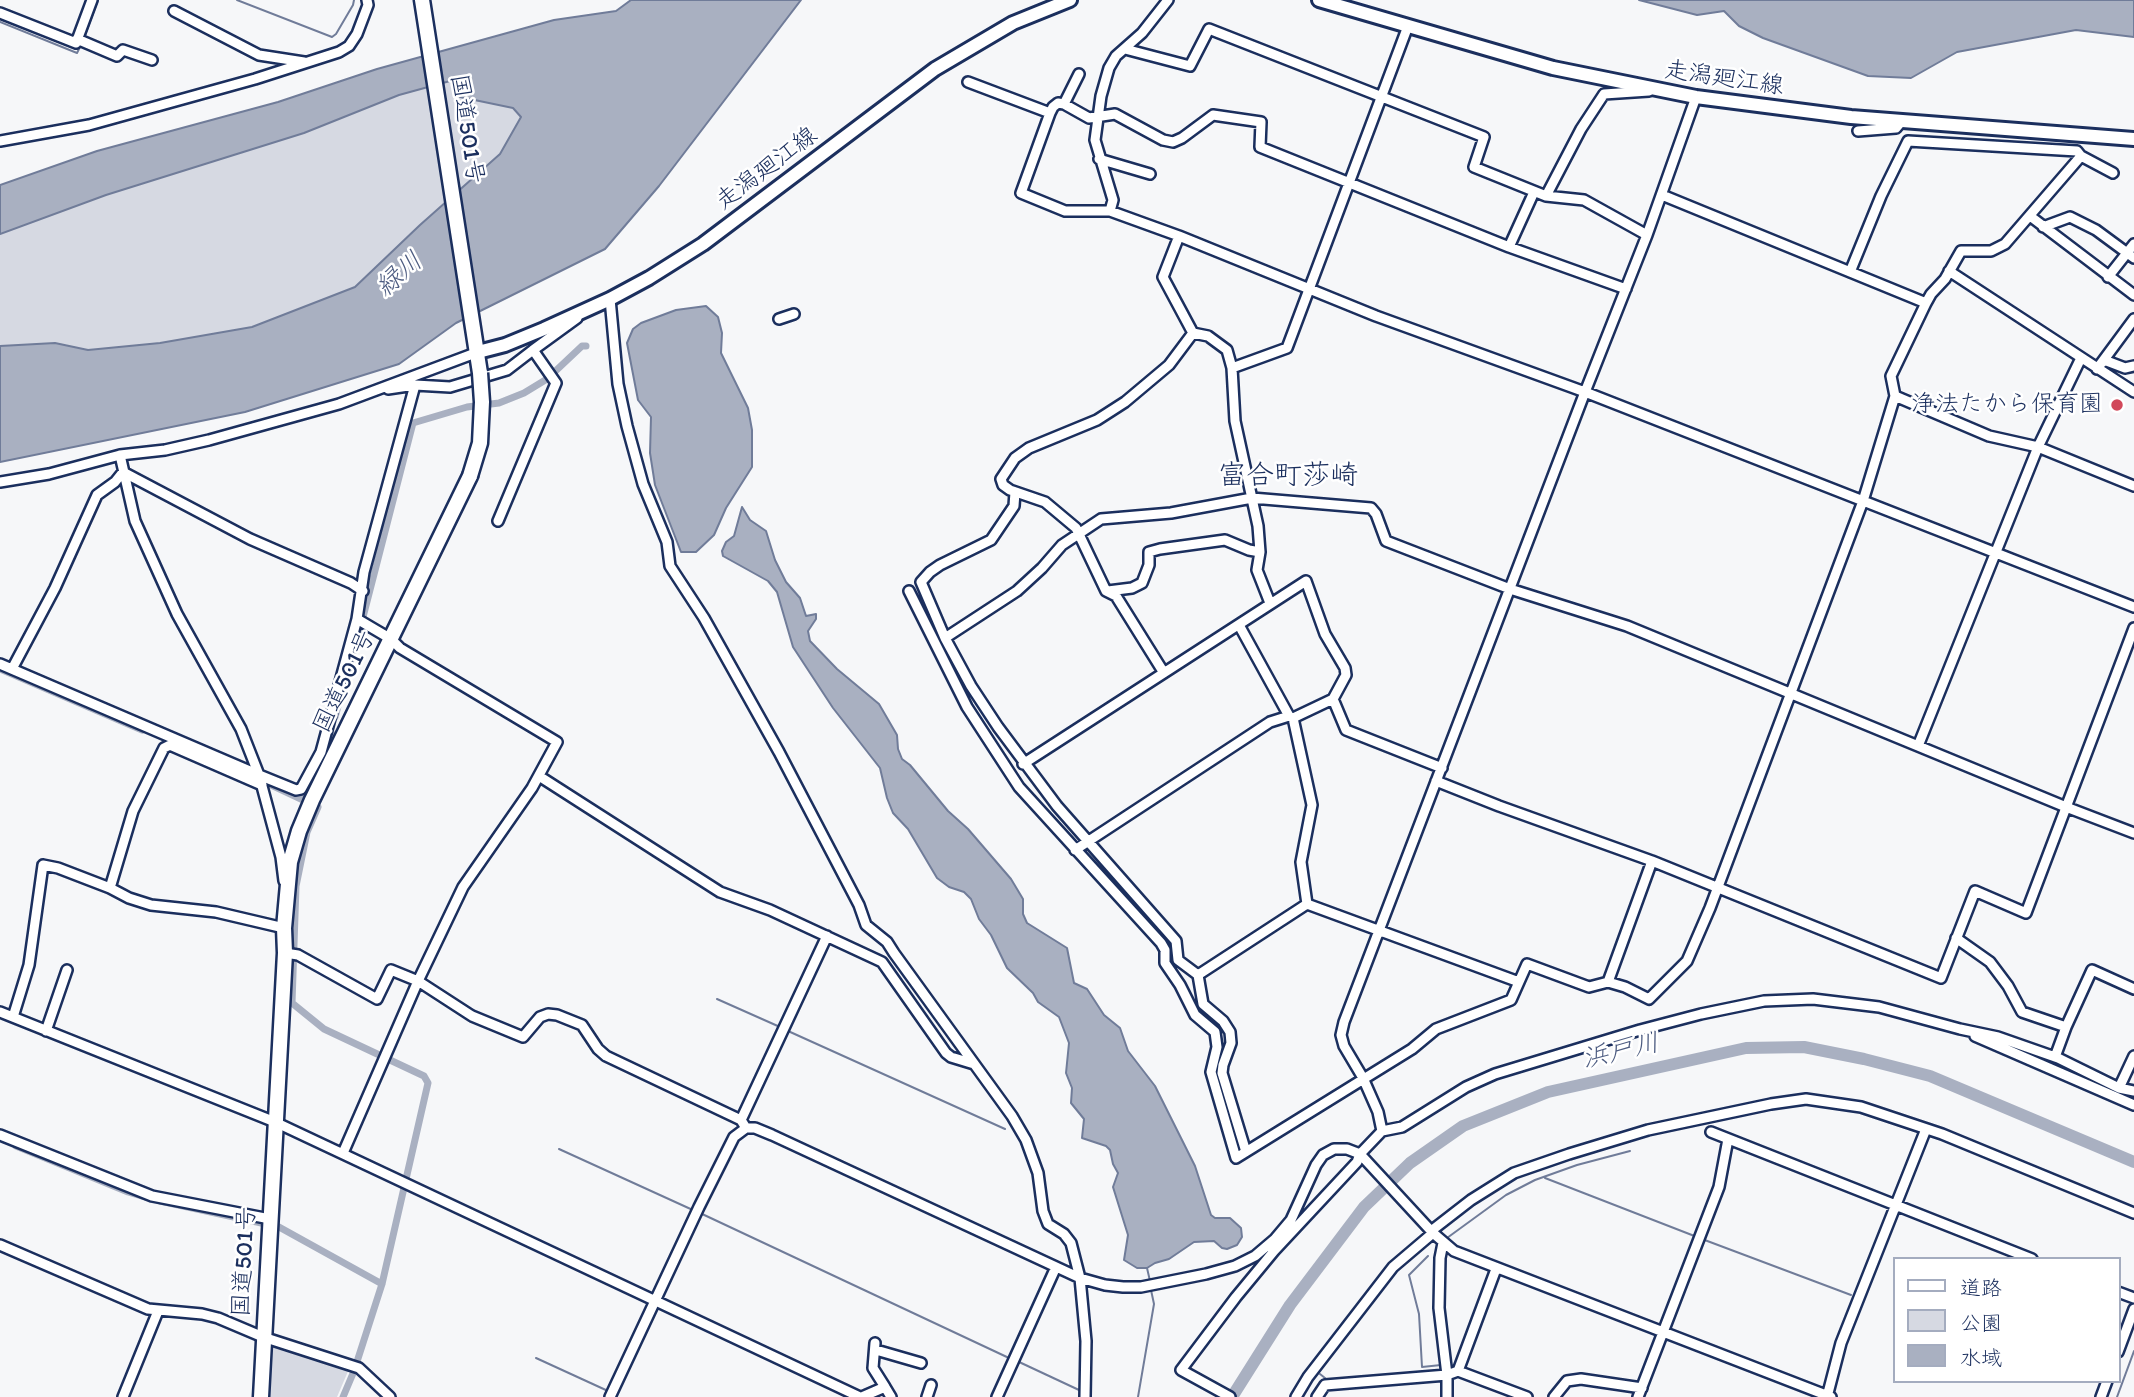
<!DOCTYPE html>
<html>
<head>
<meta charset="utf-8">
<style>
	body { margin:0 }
	#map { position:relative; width:2134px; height:1397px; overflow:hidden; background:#f6f7f9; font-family:Itim,"Klee One",sans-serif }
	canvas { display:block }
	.legend { position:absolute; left:1893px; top:1257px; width:228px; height:126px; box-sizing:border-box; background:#fff; border:2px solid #a4acbf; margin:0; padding:9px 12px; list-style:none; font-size:21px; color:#1b2f5e }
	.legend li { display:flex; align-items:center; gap:14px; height:35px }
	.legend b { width:35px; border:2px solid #a4acbf }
</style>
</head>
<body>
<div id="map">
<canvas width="2134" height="1397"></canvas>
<ul class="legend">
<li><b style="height:9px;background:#fff"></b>道路</li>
<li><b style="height:19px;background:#d6d9e2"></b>公園</li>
<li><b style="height:19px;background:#a9b0c1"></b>水域</li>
</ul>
</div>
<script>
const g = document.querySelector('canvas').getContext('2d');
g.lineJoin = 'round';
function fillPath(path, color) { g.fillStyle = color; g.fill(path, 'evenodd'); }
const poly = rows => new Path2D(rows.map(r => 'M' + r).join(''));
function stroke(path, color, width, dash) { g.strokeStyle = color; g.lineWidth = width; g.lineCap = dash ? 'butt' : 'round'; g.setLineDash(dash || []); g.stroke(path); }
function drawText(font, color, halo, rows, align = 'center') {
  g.font = font + ' Itim,"Klee One",sans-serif'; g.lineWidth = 5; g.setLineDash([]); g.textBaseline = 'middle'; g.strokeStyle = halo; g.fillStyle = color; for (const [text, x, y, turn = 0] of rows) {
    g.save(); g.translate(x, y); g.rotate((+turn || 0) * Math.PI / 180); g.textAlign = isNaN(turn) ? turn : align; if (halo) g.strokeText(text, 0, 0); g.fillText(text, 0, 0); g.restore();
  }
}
fillPath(poly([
	[450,81,460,97,513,108,521,117,500,154,420,225,355,287,252,327,160,343,88,350,55,343,0,346,0,234,106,195,304,133,400,95],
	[272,1345,349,1369,337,1397,269,1397]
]), '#d6d9e2');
const water = poly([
	[631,0,801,0,659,186,605,249,456,323,399,364,245,412,0,462,0,346,55,343,88,350,160,343,252,327,355,287,420,225,500,154,521,117,513,108,460,97,450,81,399,95,304,133,106,195,0,234,0,185,97,151,278,102,377,69,554,20,616,11,631,0],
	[1639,0,2134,0,2134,37,2076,30,1957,52,1911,78,1868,76,1763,38,1739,26,1724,11,1697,15,1639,0],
	[706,306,718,317,722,333,721,353,748,408,752,430,752,467,726,508,714,535,696,552,681,552,655,485,650,453,651,417,638,400,627,343,633,329,641,323,676,310,706,306],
	[742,507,750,520,766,531,775,560,786,582,800,598,806,616,816,614,816,619,808,631,810,641,837,669,879,704,897,735,898,749,902,759,910,765,948,811,968,829,1011,879,1023,899,1023,914,1027,923,1067,948,1074,983,1087,989,1104,1015,1120,1028,1128,1051,1155,1086,1195,1166,1211,1215,1215,1218,1230,1218,1241,1228,1242,1237,1237,1245,1227,1249,1222,1248,1214,1241,1194,1242,1169,1259,1155,1263,1147,1268,1137,1268,1124,1260,1128,1235,1113,1187,1118,1173,1113,1164,1110,1150,1106,1146,1082,1138,1084,1119,1071,1103,1072,1088,1066,1073,1069,1043,1059,1017,1038,1002,1033,993,1007,968,991,935,979,919,971,899,964,892,949,887,937,878,908,829,893,813,887,798,880,768,833,708,793,647,777,592,768,581,723,556,722,551,726,542,734,536,742,507]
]);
fillPath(water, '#a9b0c1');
stroke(water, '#707c99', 2);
stroke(poly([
	[237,0,332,37,336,34,353,5,354,0],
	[0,22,77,53,80,47],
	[84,38,98,0],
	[717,999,780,1027],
	[788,1031,1005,1129],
	[559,1149,695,1211],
	[1545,1178,1697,1237],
	[700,1213,1009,1358],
	[1447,1238,1506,1195,1535,1180,1577,1165,1630,1151],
	[1702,1239,1851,1295],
	[1428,1256,1409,1275,1419,1314,1422,1367,1441,1365],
	[1147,1268,1150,1281],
	[536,1358,608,1391],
	[1017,1361,1079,1390],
	[1609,1379,1635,1383],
	[1138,1397,1154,1304,1151,1290],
	[1311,1397,1325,1378,1320,1374],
	[1548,1397,1566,1376,1576,1375],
	[2117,1397,2134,1351]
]), '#707c99', 2);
stroke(poly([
	[0,669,142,730],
	[335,717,363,617,413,423,467,407,499,403,524,393,547,379,582,346,586,346],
	[269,784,318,807,307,832,296,886,292,1003,324,1029,424,1076,428,1083,382,1284,354,1371,343,1397],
	[303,800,326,755,331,732],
	[16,1146,128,1192,145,1197],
	[160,1201,266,1224],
	[279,1227,382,1284]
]), '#a9b0c1', 7);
stroke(poly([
	[1232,1397,1290,1305,1364,1207,1410,1163,1463,1126,1548,1092,1746,1048,1804,1047,1864,1059,1930,1076,2134,1162]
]), '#a9b0c1', 12);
const minor = poly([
	[174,11,259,55,304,62],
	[0,13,76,43,92,0],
	[77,39,117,56,123,50,152,60],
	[1125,49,1190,66,1209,29,1484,137,1474,167,1546,196,1584,200,1647,235],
	[968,82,1050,113],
	[1064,104,1079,74],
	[1858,131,1896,128,1901,122],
	[0,141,89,125,255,79,339,52,349,46,357,34,368,5,367,0],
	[2081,156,2113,173],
	[1099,159,1150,174],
	[1662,195,1926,303],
	[1546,196,1581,129,1604,94,1649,91],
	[1110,211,1113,200,1095,140,1101,96,1109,68,1116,56,1142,33,1168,0],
	[2030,216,2134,295],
	[2043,227,2070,217,2096,230,2134,258],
	[1179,236,1163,277,1193,333],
	[1509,247,1534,192],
	[1949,271,2134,392],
	[2108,277,2134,244],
	[1626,289,1509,247,1260,147,1261,122,1213,115,1182,138,1173,142,1163,140,1115,114,1089,118,1064,104,1058,103,1053,107,1050,113,1021,193,1065,211,1110,211,1179,236,1376,316,1585,392,2134,607],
	[610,299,618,384,627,426,643,484,667,542,670,566,704,618,779,752,859,905,866,925,887,942,894,953,1012,1116,1026,1140,1038,1173,1043,1211,1048,1224,1064,1234,1071,1243,1080,1278,1086,1341,1085,1397],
	[779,319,794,314],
	[1193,333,1208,336,1227,350,1232,368,1235,421,1258,526,1260,552,1257,570,1270,603],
	[533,350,577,318],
	[2104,360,2125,368,2134,366],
	[1232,368,1287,348,1408,26],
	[2097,369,2134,319],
	[388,389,415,385,450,387,507,370,533,350,556,383,498,521],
	[1895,396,1989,436,2038,447,2134,486],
	[120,455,135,521,177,614,241,729,259,775,281,857,284,881],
	[123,472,250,539,351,583,363,591],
	[0,482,49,474,120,455,165,450,209,440,339,404,478,352],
	[1015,492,1014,506,991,540,940,565,930,572,921,582,945,638,971,686,998,727,1057,806,1176,941,1178,960,1198,975,1203,1004,1223,1021,1230,1032,1231,1043,1223,1065,1222,1073,1246,1152],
	[909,591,967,707,1019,787,1161,943,1165,950,1165,963,1180,985,1195,1015,1215,1032,1217,1047,1211,1072,1236,1158,1412,1049,1436,1029,1511,1000,1527,964,1589,987,1608,982,1625,987,1649,999,1687,961,1710,908,1863,501,1895,396,1891,376,1926,303,1931,294,1945,279,1961,251,1991,251,2005,244,2081,156,2077,151,1908,141,1881,196,1850,272],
	[1108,591,1132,588,1142,583,1149,565,1149,552,1160,549,1225,540,1249,550,1260,552],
	[1239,625,1289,716,1293,718,1312,805,1301,862,1307,904],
	[945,638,1017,591,1042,568,1062,545,1101,519,1171,513,1252,498,1371,508,1376,514,1386,541,1510,589,1627,626,2066,807,2134,833],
	[0,664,259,775,296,790,301,789,321,752,357,619,364,572,415,385],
	[12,669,55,588,97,495,115,482,123,472],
	[1164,673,1116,596,1106,591,1076,528,1045,502,1010,490,1003,485,1001,479,1015,458,1029,448,1097,420,1125,402,1169,365,1193,333],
	[1333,699,1346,730,1442,768],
	[1918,746,2038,447,2081,358],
	[1023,764,1306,581,1325,634,1345,668,1346,675,1333,699,1293,718],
	[539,776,720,892,770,910,882,962,946,1053,951,1057,974,1064],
	[1436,781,1499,806,1652,861,1941,978,1975,891,2026,913,2134,628],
	[1075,850,1270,722,1289,716],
	[110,888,133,811,164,748,170,745,262,785],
	[1307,904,1519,982],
	[1956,938,1990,962,2008,986,2022,1012,2066,1027,2092,970,2134,989],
	[285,953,298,955,377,999,391,970,418,981,472,1016,523,1037,540,1017,548,1014,557,1015,582,1025,598,1049,606,1056,741,1120,746,1128],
	[1198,975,1307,904],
	[1608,982,1652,861],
	[0,1012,275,1122,860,1397],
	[13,1017,29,965,43,865,58,868,110,888,129,898,151,905,216,912,284,928],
	[46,1031,67,970],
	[1975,1036,2134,1105],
	[2055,1057,2066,1027],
	[2119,1088,2134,1056],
	[741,1120,827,936],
	[1382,1131,1402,1127,1466,1087,1495,1074,1640,1030,1701,1014,1764,1001,1813,999,1879,1007,1960,1029,1998,1037,2058,1058,2119,1088,2134,1091],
	[1711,1132,2032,1259],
	[0,1135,152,1196,270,1219],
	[343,1153,418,981,463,887,532,788,557,742,400,648,391,639,357,619],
	[1431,1231,1471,1200,1514,1173,1569,1154,1648,1130,1771,1104,1806,1099,1861,1107,1942,1134,2134,1213],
	[1443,1243,1440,1258,1439,1308,1447,1375,1447,1397],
	[0,1245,148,1309,202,1314,218,1318,263,1337,359,1368,390,1397],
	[2118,1292,2134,1298],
	[875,1343,873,1368,885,1387],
	[876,1350,921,1363],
	[2118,1352,2134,1309],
	[1458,1371,1527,1397],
	[123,1397,158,1311],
	[610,1397,699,1207,734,1137,746,1128,755,1128,772,1135,1080,1278,1105,1285,1123,1287,1141,1287,1206,1274,1235,1266,1255,1256,1275,1239,1291,1220,1316,1165,1323,1155,1334,1149,1347,1149,1360,1154,1433,1233,1454,1251,1831,1397],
	[862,1397,885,1387,891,1397],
	[927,1397,931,1385],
	[997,1397,1056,1267],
	[1230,1397,1181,1370,1236,1297,1274,1251,1357,1162,1360,1154,1382,1131,1378,1112,1363,1078,1344,1046,1341,1035,1344,1022,1585,392,1647,235,1696,97],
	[1296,1397,1308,1377,1393,1267,1433,1233],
	[1317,1397,1325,1385,1447,1375,1458,1371,1496,1269],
	[1554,1397,1567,1381,1581,1379,1642,1388],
	[1638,1397,1719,1187,1728,1139],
	[1827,1397,1841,1343,1926,1129],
	[2101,1397,2107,1381]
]);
const major = poly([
	[1319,0,1553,68,1696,97,1851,117,2134,139],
	[478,352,505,345,544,329,610,299,649,278,703,244,935,69,1013,23,1070,0]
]);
const highway = poly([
	[422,0,480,373],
	[261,1397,285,953,284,928,290,862,299,831,312,800,470,476]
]);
stroke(minor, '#1b2f5e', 14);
stroke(major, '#1b2f5e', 18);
stroke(highway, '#1b2f5e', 19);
stroke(minor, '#fff', 9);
stroke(major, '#fff', 12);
stroke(highway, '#fff', 14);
const highwayBridge = poly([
	[470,476,480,443,482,402,480,373]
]);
stroke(highwayBridge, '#1b2f5e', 19, []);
stroke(highwayBridge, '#fff', 14);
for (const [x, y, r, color] of [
	[2117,405,7,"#d1495b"]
]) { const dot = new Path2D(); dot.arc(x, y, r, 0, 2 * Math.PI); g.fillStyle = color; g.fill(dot); stroke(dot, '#fff', 2.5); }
drawText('24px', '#1b2f5e', '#fff', [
	["走潟廻江線",1724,79,8],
	["国道501号",466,129,81],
	["走潟廻江線",767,169,-37],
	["国道501号",345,682,-64],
	["国道501号",245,1262,-87]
]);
drawText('24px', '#1b2f5e', '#fff', [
	["浄法たから保育園",2103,405]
], 'right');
drawText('italic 26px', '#4d5c81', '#fff', [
	["緑川",400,275,-41],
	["浜戸川",1621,1052,-13]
]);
drawText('28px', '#1b2f5e', '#fff', [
	["富合町莎崎",1288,477]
]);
</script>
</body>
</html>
